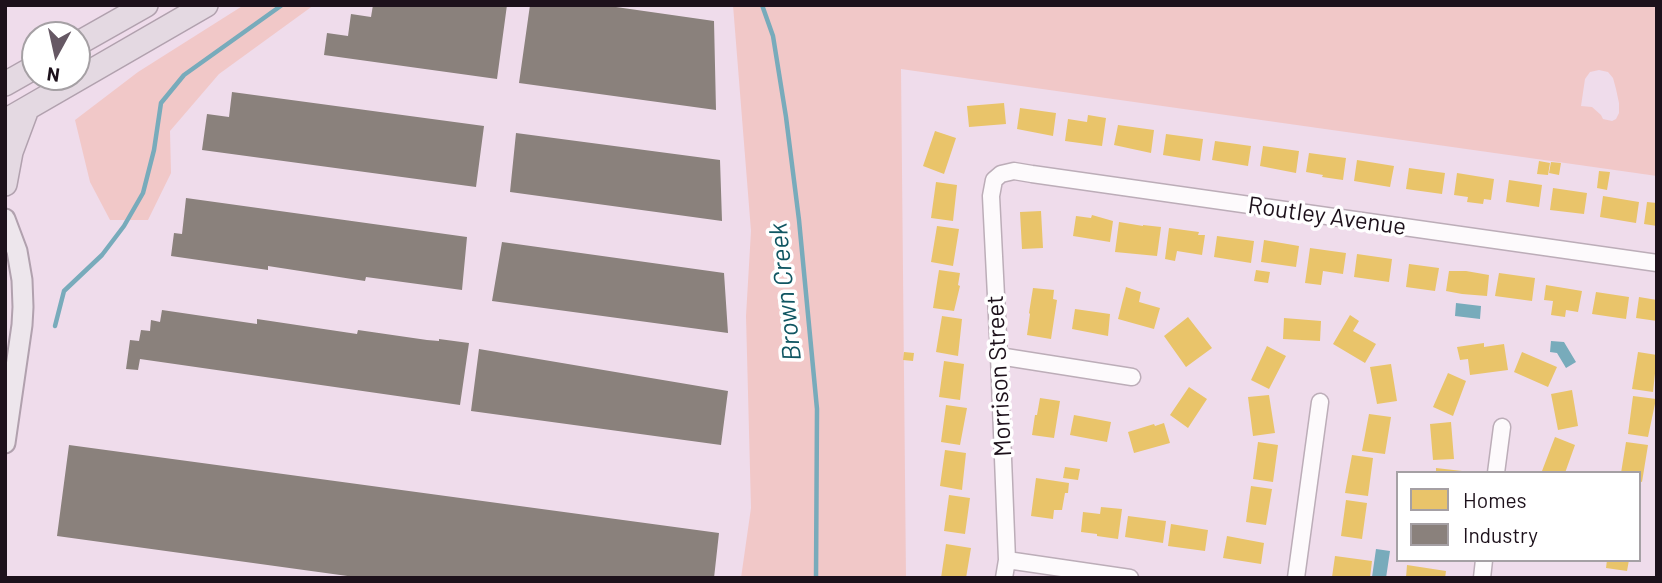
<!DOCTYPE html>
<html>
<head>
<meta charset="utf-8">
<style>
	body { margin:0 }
	#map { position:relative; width:1662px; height:583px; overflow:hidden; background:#efdceb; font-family:Barlow,sans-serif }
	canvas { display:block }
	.frame { position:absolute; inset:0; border:7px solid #1d111b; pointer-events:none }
	.legend { position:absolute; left:1396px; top:471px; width:245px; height:91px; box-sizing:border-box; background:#fff; border:2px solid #a5a0a4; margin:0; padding:9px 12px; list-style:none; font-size:21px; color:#1d111b }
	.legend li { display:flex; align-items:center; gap:14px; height:35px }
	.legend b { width:35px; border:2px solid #a5a0a4 }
	.north { position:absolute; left:21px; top:21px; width:70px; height:70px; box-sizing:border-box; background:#fff; border:2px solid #a5a0a4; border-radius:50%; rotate:188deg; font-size:19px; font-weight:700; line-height:28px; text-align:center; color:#1d111b }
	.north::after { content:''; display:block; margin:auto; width:24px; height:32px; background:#665864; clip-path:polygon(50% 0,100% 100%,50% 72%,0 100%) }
</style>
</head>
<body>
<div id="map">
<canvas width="1662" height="583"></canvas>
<div class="frame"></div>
<ul class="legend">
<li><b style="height:19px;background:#e9c46a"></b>Homes</li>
<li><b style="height:19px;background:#8a817c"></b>Industry</li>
</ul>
<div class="north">N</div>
</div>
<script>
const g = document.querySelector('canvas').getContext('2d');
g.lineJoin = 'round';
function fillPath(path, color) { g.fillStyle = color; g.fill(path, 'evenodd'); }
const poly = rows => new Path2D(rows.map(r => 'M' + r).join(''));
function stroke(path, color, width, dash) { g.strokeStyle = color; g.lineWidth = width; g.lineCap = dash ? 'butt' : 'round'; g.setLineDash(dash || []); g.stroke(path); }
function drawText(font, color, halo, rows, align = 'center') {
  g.font = font + ' Barlow,sans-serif'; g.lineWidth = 7; g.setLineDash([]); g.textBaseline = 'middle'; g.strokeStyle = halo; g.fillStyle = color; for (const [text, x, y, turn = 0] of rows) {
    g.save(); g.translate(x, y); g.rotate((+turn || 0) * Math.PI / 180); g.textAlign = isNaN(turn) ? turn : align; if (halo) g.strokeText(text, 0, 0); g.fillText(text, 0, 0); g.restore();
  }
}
fillPath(poly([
	[244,5,314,5,219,74,170,131,171,173,148,220,110,220,90,182,75,120,138,72],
	[733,5,1657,5,1657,176,901,69,906,578,741,578,751,508,746,316,751,231],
	[1599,70,1608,72,1613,78,1616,89,1619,103,1619,113,1616,119,1612,121,1603,119,1601,115,1592,107,1581,106,1585,79,1590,72]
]), '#f1c8c8');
fillPath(poly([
	[1456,303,1481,306,1480,319,1455,316],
	[1551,341,1564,342,1576,362,1566,368,1557,353,1550,352],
	[1376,549,1390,551,1386,578,1372,577]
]), '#78abbb');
fillPath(poly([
	[1004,103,1006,124,969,127,967,106],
	[1020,108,1056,113,1053,136,1017,129],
	[1088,115,1106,118,1102,146,1065,141,1068,119,1087,122],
	[1118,125,1154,130,1151,153,1114,145],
	[935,131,956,138,944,174,923,166],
	[1166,134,1203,139,1200,161,1163,155],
	[1215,141,1251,146,1248,166,1212,160],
	[1263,146,1299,151,1296,173,1260,166],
	[1309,153,1346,158,1343,180,1322,177,1323,175,1306,172],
	[1357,160,1394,166,1390,187,1354,181],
	[1539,161,1550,163,1548,175,1537,174],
	[1551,162,1561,163,1559,175,1549,173],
	[1409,168,1445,173,1442,194,1406,189],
	[1599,171,1610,172,1607,190,1597,188],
	[1457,173,1494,179,1491,200,1484,199,1483,204,1467,202,1468,197,1454,195],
	[1509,180,1542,185,1539,207,1506,202],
	[936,182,957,185,953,221,931,218],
	[1553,188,1587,193,1584,214,1550,210],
	[1603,196,1639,202,1636,223,1600,217],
	[1647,202,1657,203,1657,226,1644,224],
	[1041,211,1043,248,1022,249,1020,212],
	[1092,215,1113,221,1110,242,1073,236,1076,216,1091,218],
	[1119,222,1143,226,1143,225,1161,227,1157,256,1115,252],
	[937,226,959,229,953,266,931,262],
	[1169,228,1199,232,1198,235,1205,235,1202,255,1177,251,1175,261,1165,259],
	[1217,236,1254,241,1251,263,1214,257],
	[1264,240,1299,246,1296,267,1261,262],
	[1310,248,1346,253,1343,274,1323,271,1321,285,1305,283],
	[1357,254,1392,259,1389,282,1354,277],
	[1409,264,1439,268,1435,291,1406,287],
	[939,270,960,273,958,285,960,286,954,311,933,308],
	[1256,270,1270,272,1268,283,1254,281],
	[1449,271,1466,271,1489,275,1487,296,1462,294,1446,291],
	[1499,273,1535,278,1532,301,1495,296],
	[1546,285,1582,291,1578,312,1566,310,1565,317,1551,315,1553,301,1544,300],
	[1126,287,1141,292,1139,302,1160,308,1154,329,1118,319],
	[1033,288,1054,290,1053,299,1057,300,1051,339,1027,335,1030,314,1029,313],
	[1596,292,1629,297,1626,319,1592,314],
	[1639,297,1657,300,1657,321,1636,318],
	[1075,309,1110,314,1108,336,1072,329],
	[1350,315,1359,321,1353,331,1376,344,1365,363,1333,344],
	[942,316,962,319,958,356,936,352],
	[1188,317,1212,348,1186,367,1164,336],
	[1284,318,1321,321,1320,341,1283,339],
	[1484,343,1484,347,1504,344,1508,370,1470,375,1468,359,1460,360,1457,347],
	[1267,346,1286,356,1269,389,1251,380],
	[904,352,914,353,913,361,903,360],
	[1522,352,1557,367,1548,387,1514,372],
	[1638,352,1657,355,1653,392,1632,389],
	[944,361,964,364,960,400,939,397],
	[1391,364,1397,401,1377,404,1370,367],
	[1448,373,1466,381,1453,416,1433,407],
	[1189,387,1207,399,1188,428,1170,415],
	[1572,390,1578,426,1558,430,1551,394],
	[1269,395,1275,433,1253,436,1248,397],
	[1633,396,1656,399,1648,437,1628,434],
	[1040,398,1060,401,1054,438,1032,435,1035,415,1037,415],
	[946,405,967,408,960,445,941,442],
	[1369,414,1391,417,1385,454,1362,451],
	[1074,415,1111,422,1107,442,1070,435],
	[1451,422,1454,459,1433,460,1430,424],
	[1164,423,1170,443,1134,453,1128,432,1154,424,1155,426],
	[1555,437,1575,445,1565,473,1546,473,1542,471],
	[1258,442,1278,445,1273,482,1253,479],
	[1626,442,1648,445,1642,482,1639,481,1639,473,1621,473],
	[945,450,966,453,962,490,940,486],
	[1352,455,1373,458,1368,496,1345,493],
	[1065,467,1080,469,1078,480,1063,478],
	[1436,468,1462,471,1462,473,1436,473],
	[1036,478,1069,483,1068,493,1065,493,1062,510,1054,510,1053,519,1031,516],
	[1251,486,1272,489,1266,525,1246,522],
	[949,495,970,498,965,534,944,531],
	[1346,500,1367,503,1362,539,1341,536],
	[1101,507,1122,509,1118,539,1097,536,1097,534,1081,532,1083,512,1100,514],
	[1128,516,1166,521,1163,543,1125,537],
	[1171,524,1208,530,1205,551,1168,546],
	[1227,536,1264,543,1261,564,1223,558],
	[946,544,971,548,966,578,941,578],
	[1335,556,1372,561,1370,578,1332,577],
	[1607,560,1629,560,1627,571,1606,568],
	[1407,565,1446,571,1445,578,1406,578]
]), '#e9c46a');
fillPath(poly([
	[373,5,507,5,497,79,324,55,327,33,348,36,351,14,371,17],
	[530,5,602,5,714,21,716,110,519,83],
	[232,92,484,126,476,187,202,150,207,114,229,117],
	[516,133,720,160,722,221,510,192],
	[186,198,467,237,462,290,366,277,365,281,268,266,268,270,171,256,174,233,182,234],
	[502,242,724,273,728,333,492,301],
	[162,310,257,324,257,319,357,334,358,330,427,340,439,341,439,339,469,343,460,405,140,359,138,370,126,369,130,340,139,341,141,330,150,331,151,320,160,322],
	[479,349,728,391,721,445,471,411],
	[69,445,719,533,714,578,362,578,57,536]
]), '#8a817c');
stroke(poly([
	[762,5,773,36,786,117,799,220,817,409,816,578],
	[55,326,64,291,102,255,124,226,143,193,154,150,161,103,184,75,282,5]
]), '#78abbb', 4.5);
const minor = poly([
	[999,356,1132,377],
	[1496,473,1502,427],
	[1007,560,1130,578],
	[1004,578,1007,560,999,356,991,196,994,180,1001,174,1014,171,1032,174,1657,263],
	[1296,578,1320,402],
	[1482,578,1484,560]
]);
const major = poly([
	[5,219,17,251,22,280,23,307,22,325,5,443]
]);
const highway = poly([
	[77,44,146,5],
	[5,84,35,67],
	[5,121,206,5],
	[5,184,11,152,27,109]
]);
stroke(minor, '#bcadb8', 19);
stroke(major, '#b1a1ae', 23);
stroke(highway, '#b1a1ae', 26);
stroke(minor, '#fdfafc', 16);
stroke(major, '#ede6ec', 19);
stroke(highway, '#e4d9e2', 23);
drawText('24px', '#1d111b', '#fff', [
	["Routley Avenue",1327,216,8],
	["Morrison Street",999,376,-93]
]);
drawText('italic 26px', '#105662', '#fff', [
	["Brown Creek",785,292,-96]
]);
</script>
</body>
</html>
